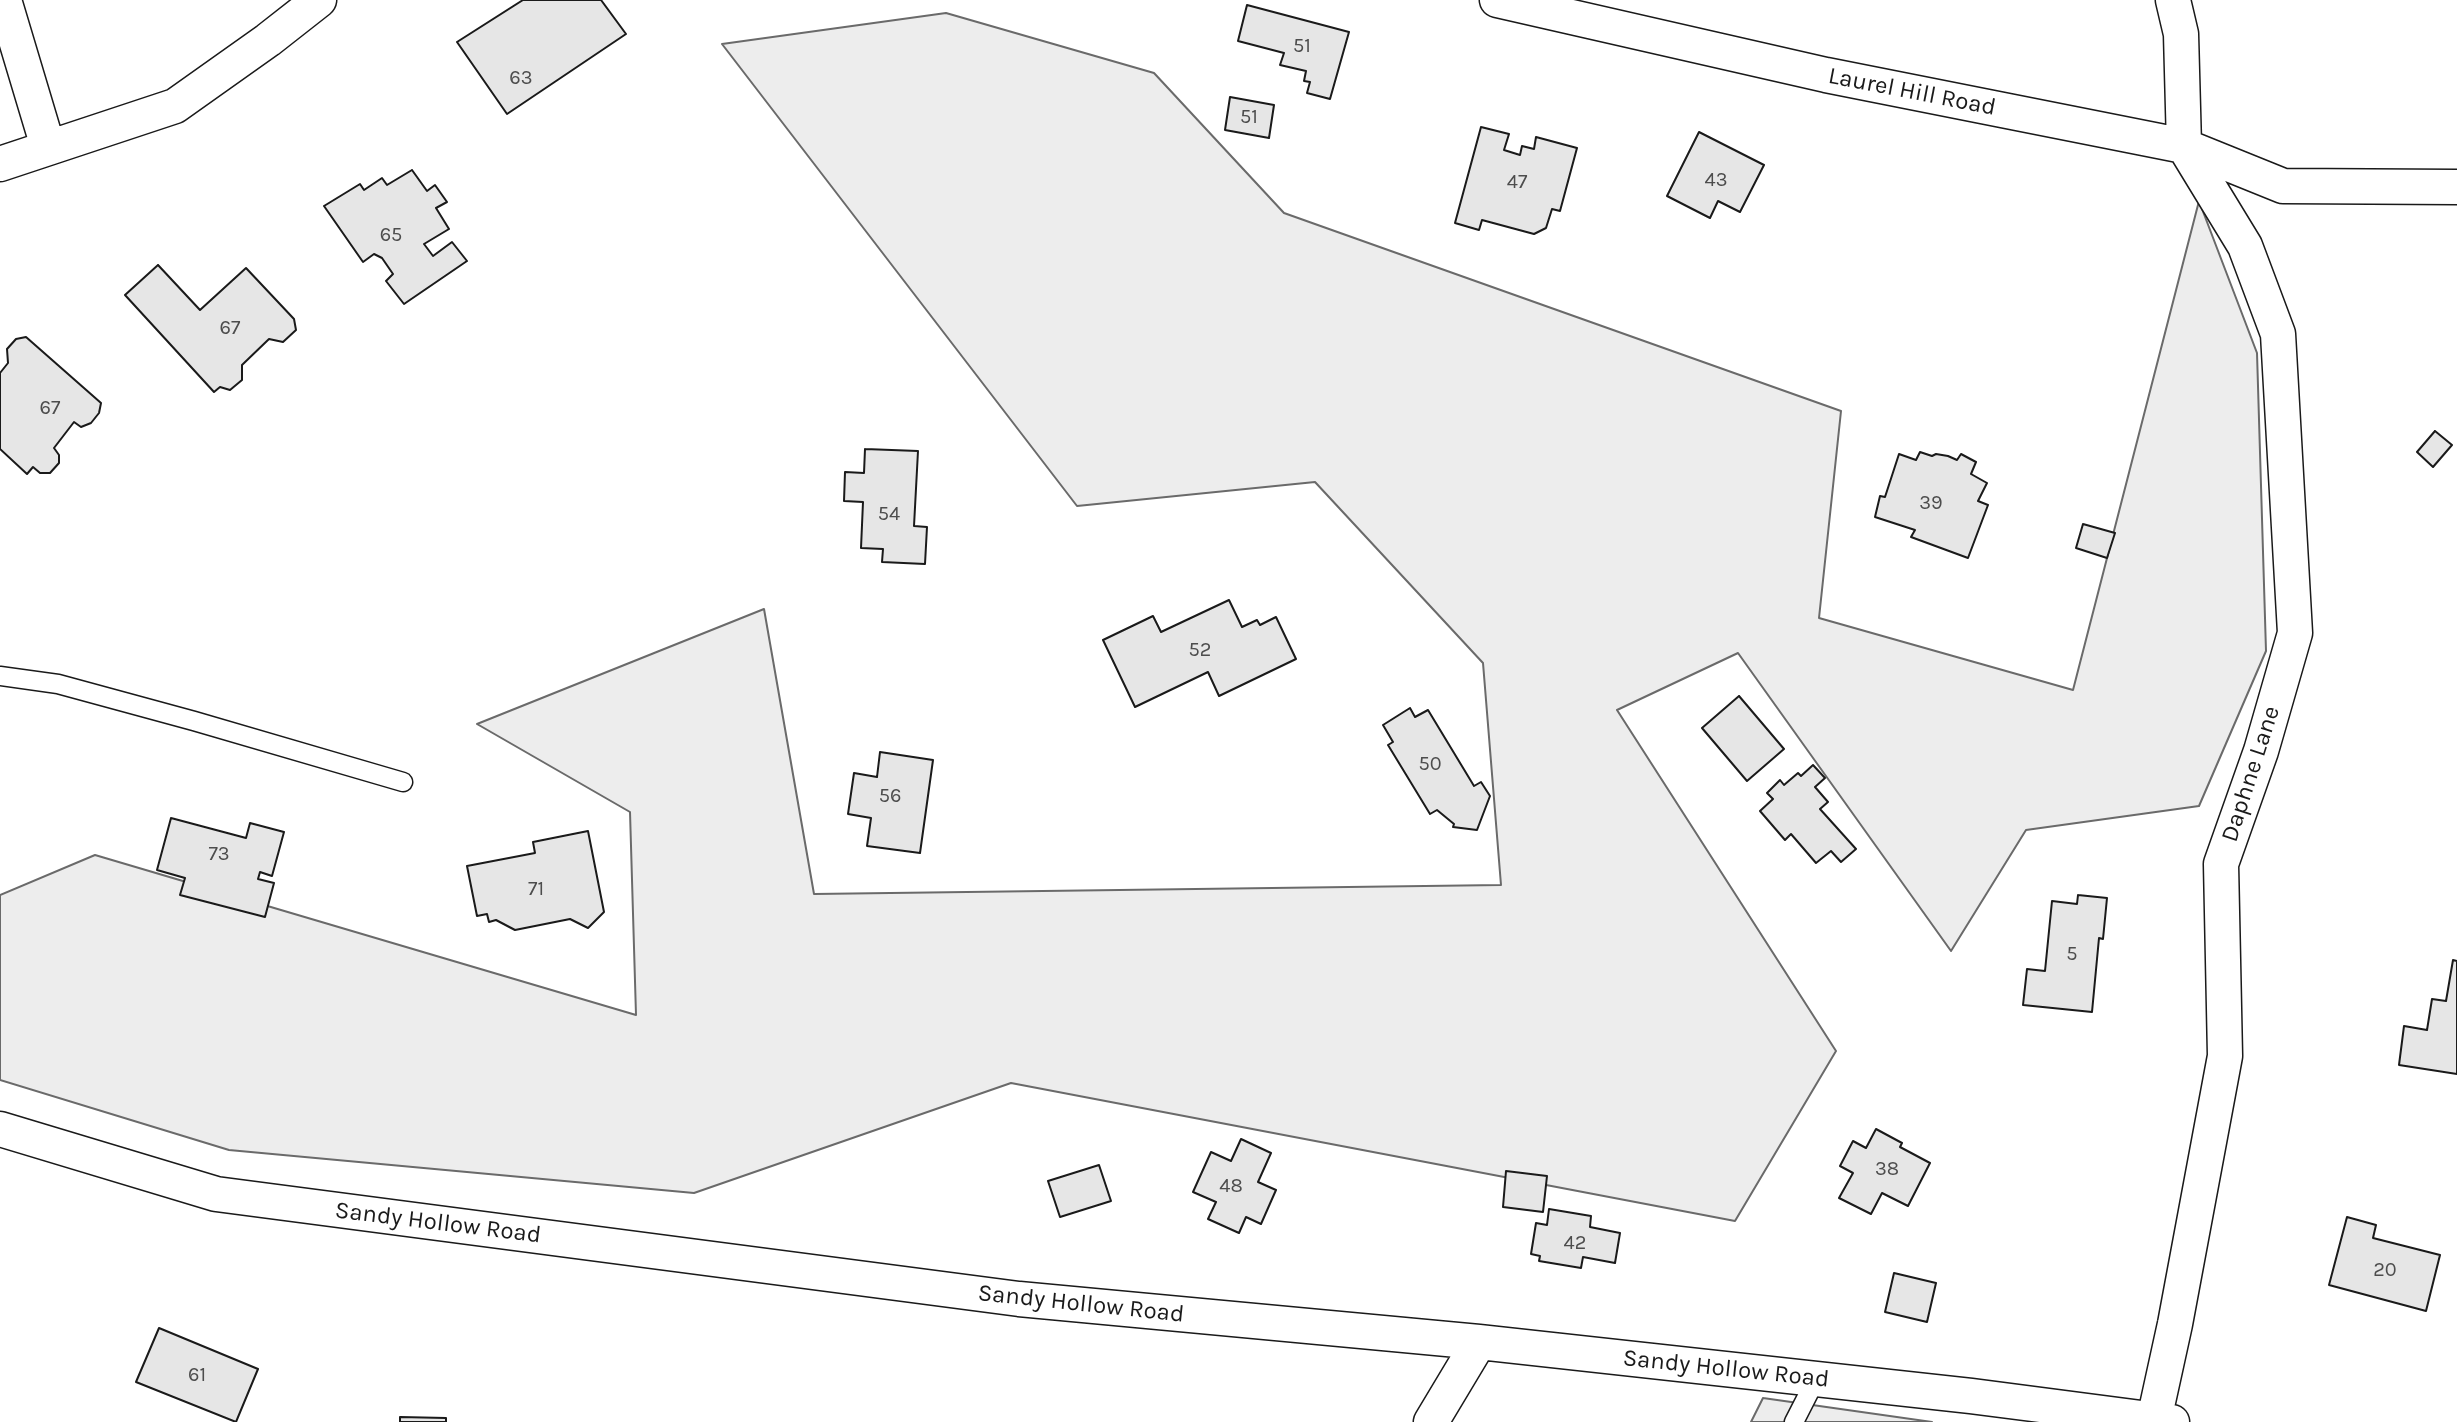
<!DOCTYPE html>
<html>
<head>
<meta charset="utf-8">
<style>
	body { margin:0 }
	canvas { display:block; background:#fff }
</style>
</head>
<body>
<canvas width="2457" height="1422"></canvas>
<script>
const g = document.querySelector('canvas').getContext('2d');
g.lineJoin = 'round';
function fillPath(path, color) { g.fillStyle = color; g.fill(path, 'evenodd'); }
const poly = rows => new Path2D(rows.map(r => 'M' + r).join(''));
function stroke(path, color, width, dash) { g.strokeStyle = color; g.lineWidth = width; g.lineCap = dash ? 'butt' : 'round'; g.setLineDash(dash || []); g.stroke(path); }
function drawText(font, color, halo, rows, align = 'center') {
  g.font = font + ' Karla,sans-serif'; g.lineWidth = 6; g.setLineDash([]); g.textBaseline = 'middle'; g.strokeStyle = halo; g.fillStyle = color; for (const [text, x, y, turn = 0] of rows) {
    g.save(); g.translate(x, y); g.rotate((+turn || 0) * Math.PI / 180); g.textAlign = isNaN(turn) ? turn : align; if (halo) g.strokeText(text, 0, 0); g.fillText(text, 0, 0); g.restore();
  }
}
const built = poly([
	[946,13,1154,73,1284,213,1841,411,1819,618,2073,690,2199,201,2257,353,2266,651,2199,806,2026,830,1951,951,1738,653,1617,710,1836,1051,1735,1221,1011,1083,694,1193,229,1150,0,1080,0,895,95,855,636,1015,630,812,477,724,764,609,814,894,1501,885,1483,663,1315,482,1077,506,722,44,946,13],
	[1763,1398,1932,1422,1751,1422,1763,1398]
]);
fillPath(built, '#ededed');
stroke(built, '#6a6a6a', 2);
const building = poly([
	[523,0,601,0,626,34,507,114,457,42,523,0],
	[1247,5,1349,32,1330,99,1307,93,1310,82,1304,81,1306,71,1280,65,1284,53,1238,41,1247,5],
	[1230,97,1274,105,1269,138,1225,130,1230,97],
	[1481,127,1509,134,1504,150,1520,155,1522,146,1534,149,1536,137,1577,148,1560,211,1552,209,1546,228,1534,234,1482,220,1479,230,1455,223,1481,127],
	[1699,132,1764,165,1740,212,1718,201,1710,218,1667,196,1699,132],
	[412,170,427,191,435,185,447,202,436,208,449,229,424,244,433,256,452,242,467,261,404,304,386,281,393,274,382,258,374,254,363,262,324,206,360,184,364,190,382,178,387,185,412,170],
	[158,265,200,310,246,268,294,319,296,330,283,342,269,339,242,365,242,380,230,390,220,387,214,392,125,295,158,265],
	[26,337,101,403,99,413,91,423,81,427,74,422,54,448,59,455,59,463,50,473,40,473,33,467,27,474,0,449,0,373,8,363,7,349,16,339,26,337],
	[2435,431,2452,445,2433,467,2417,452,2435,431],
	[865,449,918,451,914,526,927,527,925,564,882,562,883,549,861,548,863,502,844,501,845,472,864,473,865,449],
	[1920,452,1932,456,1936,454,1948,456,1957,460,1961,454,1976,462,1971,474,1987,483,1978,501,1988,505,1968,558,1911,537,1915,530,1875,517,1880,496,1885,497,1899,454,1916,460,1920,452],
	[2083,524,2115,533,2107,558,2076,548,2083,524],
	[1229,600,1242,627,1257,620,1260,625,1276,617,1296,659,1219,696,1208,672,1135,707,1103,640,1153,616,1161,632,1229,600],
	[1739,696,1784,749,1747,781,1702,728,1739,696],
	[1410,708,1415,717,1428,710,1474,786,1481,782,1490,796,1477,830,1453,827,1454,824,1437,810,1430,814,1388,745,1393,742,1383,725,1410,708],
	[880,752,933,760,920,853,867,846,871,818,848,814,854,773,877,777,880,752],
	[1813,765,1825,778,1815,787,1828,802,1820,809,1856,849,1841,862,1831,851,1816,863,1791,834,1785,840,1760,811,1773,799,1767,793,1780,780,1784,785,1798,773,1801,776,1813,765],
	[171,818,246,838,250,823,284,832,272,876,260,872,258,879,274,883,265,917,180,895,185,878,157,870,171,818],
	[588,831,604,912,588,928,570,919,515,930,496,920,489,922,487,914,477,916,467,866,535,853,533,842,588,831],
	[2078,895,2107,898,2103,939,2099,938,2092,1012,2023,1005,2027,969,2045,971,2052,901,2077,904,2078,895],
	[2453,960,2457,961,2457,1074,2399,1065,2404,1026,2427,1030,2432,999,2446,1001,2453,960],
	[1876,1129,1902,1143,1900,1147,1930,1163,1908,1206,1882,1193,1871,1214,1839,1198,1853,1173,1840,1166,1853,1141,1866,1148,1876,1129],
	[1241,1139,1271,1153,1258,1182,1276,1190,1261,1224,1246,1217,1239,1233,1208,1219,1216,1202,1193,1192,1211,1152,1231,1161,1241,1139],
	[1099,1165,1111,1201,1060,1217,1048,1181,1099,1165],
	[1506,1171,1547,1176,1543,1212,1503,1207,1506,1171],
	[1549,1209,1591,1216,1590,1227,1620,1233,1615,1263,1583,1257,1581,1268,1539,1261,1540,1256,1531,1254,1536,1223,1547,1225,1549,1209],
	[2347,1217,2376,1225,2373,1238,2440,1255,2426,1311,2329,1285,2347,1217],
	[1894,1273,1936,1283,1927,1322,1885,1312,1894,1273],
	[159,1328,258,1369,236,1422,136,1382,159,1328],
	[400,1417,446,1418,446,1422,400,1422,400,1417]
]);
fillPath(building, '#e6e6e6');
stroke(building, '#1a1a1a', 2);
const service = poly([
	[0,676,58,684,194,721,403,782],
	[1794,1422,1816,1379]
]);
const minor = poly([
	[4,0,48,147],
	[1497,0,1826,75,2184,146,2283,186,2457,187],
	[0,164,175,106,268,40,319,0],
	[0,1129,216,1194,1019,1299,1479,1342,1971,1396,2172,1422],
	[2154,1420,2175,1324,2225,1056,2221,864,2261,751,2295,633,2278,334,2245,246,2184,146,2181,34,2173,0],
	[1431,1422,1479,1342]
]);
stroke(service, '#1a1a1a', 21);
stroke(minor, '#1a1a1a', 37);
stroke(service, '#fff', 18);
stroke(minor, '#fff', 34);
drawText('20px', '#4d4d4d', null, [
	["51",1302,46],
	["63",521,78],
	["51",1249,117],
	["43",1716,180],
	["47",1517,182],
	["65",391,235],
	["67",230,328],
	["67",50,408],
	["39",1931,503],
	["54",889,514],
	["52",1200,650],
	["50",1430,764],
	["56",890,796],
	["73",219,854],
	["71",536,889],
	["5",2072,954],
	["38",1887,1169],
	["48",1231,1186],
	["42",1575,1243],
	["20",2385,1270],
	["61",197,1375]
]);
drawText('24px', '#1a1a1a', '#fff', [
	["Laurel Hill Road",1912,92,11],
	["Daphne Lane",2251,774,-72],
	["Sandy Hollow Road",438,1223,7],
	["Sandy Hollow Road",1081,1304,6],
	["Sandy Hollow Road",1726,1369,6]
]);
</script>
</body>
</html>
